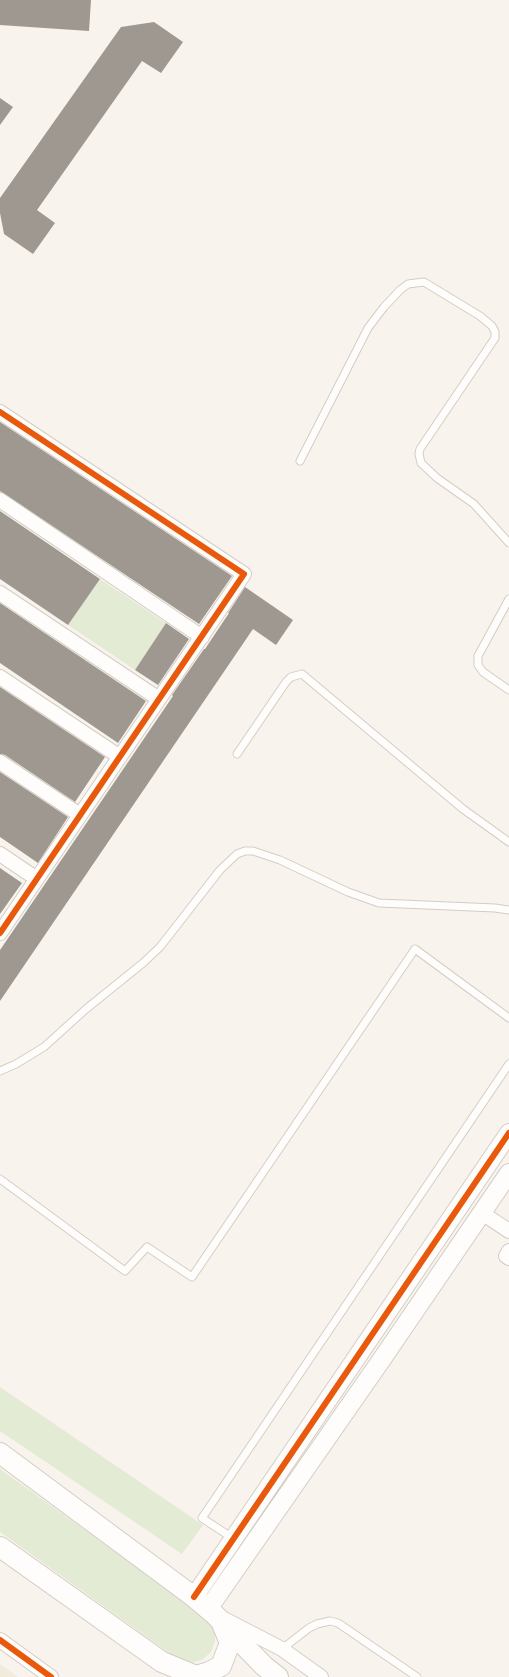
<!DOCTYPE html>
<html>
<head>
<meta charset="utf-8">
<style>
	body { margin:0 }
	canvas { display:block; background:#f8f3ec }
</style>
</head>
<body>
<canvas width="509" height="1677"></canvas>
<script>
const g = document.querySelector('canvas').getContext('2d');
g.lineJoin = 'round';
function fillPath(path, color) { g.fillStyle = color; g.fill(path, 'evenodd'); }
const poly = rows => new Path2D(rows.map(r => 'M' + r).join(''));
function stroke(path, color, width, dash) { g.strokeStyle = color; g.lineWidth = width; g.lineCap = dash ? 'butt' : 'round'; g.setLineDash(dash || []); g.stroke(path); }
fillPath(poly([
	[0,1664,18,1677,0,1677]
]), '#f2eadb');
fillPath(poly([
	[100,579,166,623,135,670,68,625],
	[0,1387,203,1525,182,1554,0,1431],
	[0,1469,209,1619,215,1629,215,1641,211,1652,202,1660,190,1663,179,1660,0,1532]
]), '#e4ebd5');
fillPath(poly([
	[0,0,91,0,89,31,0,25],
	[154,22,183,42,161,73,142,61,37,210,55,223,33,254,4,234,0,213,0,198,121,27],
	[0,98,13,107,0,125],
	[0,422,232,576,199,624,0,491],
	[0,511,100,579,68,625,0,579],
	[245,587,293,620,276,645,253,629,0,1001,0,950,173,696,172,695,204,649,205,649,229,613,228,613],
	[0,603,146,701,118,743,0,663],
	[166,623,189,639,158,685,135,670],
	[0,687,105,757,75,802,5,755,0,754],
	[0,772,68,817,38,863,0,837],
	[0,868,22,883,0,914]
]), '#9f9890');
const service = poly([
	[300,461,368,328,384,307,400,290,408,284,424,282,480,316,492,326,495,332,495,338,420,449,419,454,421,463,437,478,474,504,509,543],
	[509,599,478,656,478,665,483,672,509,690],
	[237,754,286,682,291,677,302,674,463,809,509,842],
	[0,1071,16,1064,44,1047,86,1009,143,963,160,947,220,870,237,854,245,851,253,851,280,860,348,892,379,903,495,908,509,910],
	[0,1179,125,1271,147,1247,192,1277,415,949,509,1018],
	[234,1539,202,1518,509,1064],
	[282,1649,309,1628,317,1624,330,1621,338,1623,417,1677]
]);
const minor = poly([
	[0,412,244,574,0,933],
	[0,500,202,637],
	[0,593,159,699],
	[0,677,120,757],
	[0,762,80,815],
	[0,854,37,879],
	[482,1213,509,1231],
	[509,1251,506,1256,509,1258],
	[224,1619,282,1649,321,1677],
	[0,1640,51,1677]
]);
const tertiary = poly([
	[194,1597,509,1133],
	[208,1609,382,1359,509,1173]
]);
const secondary = poly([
	[0,1453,194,1597,213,1613,221,1621,230,1643,221,1666,209,1672,196,1676,162,1662,0,1547],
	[225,1626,264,1666,278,1677]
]);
stroke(service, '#d4cdc5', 9);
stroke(minor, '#d4cdc5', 16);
stroke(tertiary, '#d4cdc5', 20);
stroke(secondary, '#d4cdc5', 22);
stroke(service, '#fefdfc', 7);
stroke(minor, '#fefdfc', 14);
stroke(tertiary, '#fefdfc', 18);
stroke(secondary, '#fefdfc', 20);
stroke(poly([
	[0,412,244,574,0,933],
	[194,1597,509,1133],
	[0,1640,51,1677]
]), '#e8590c', 6);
</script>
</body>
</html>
